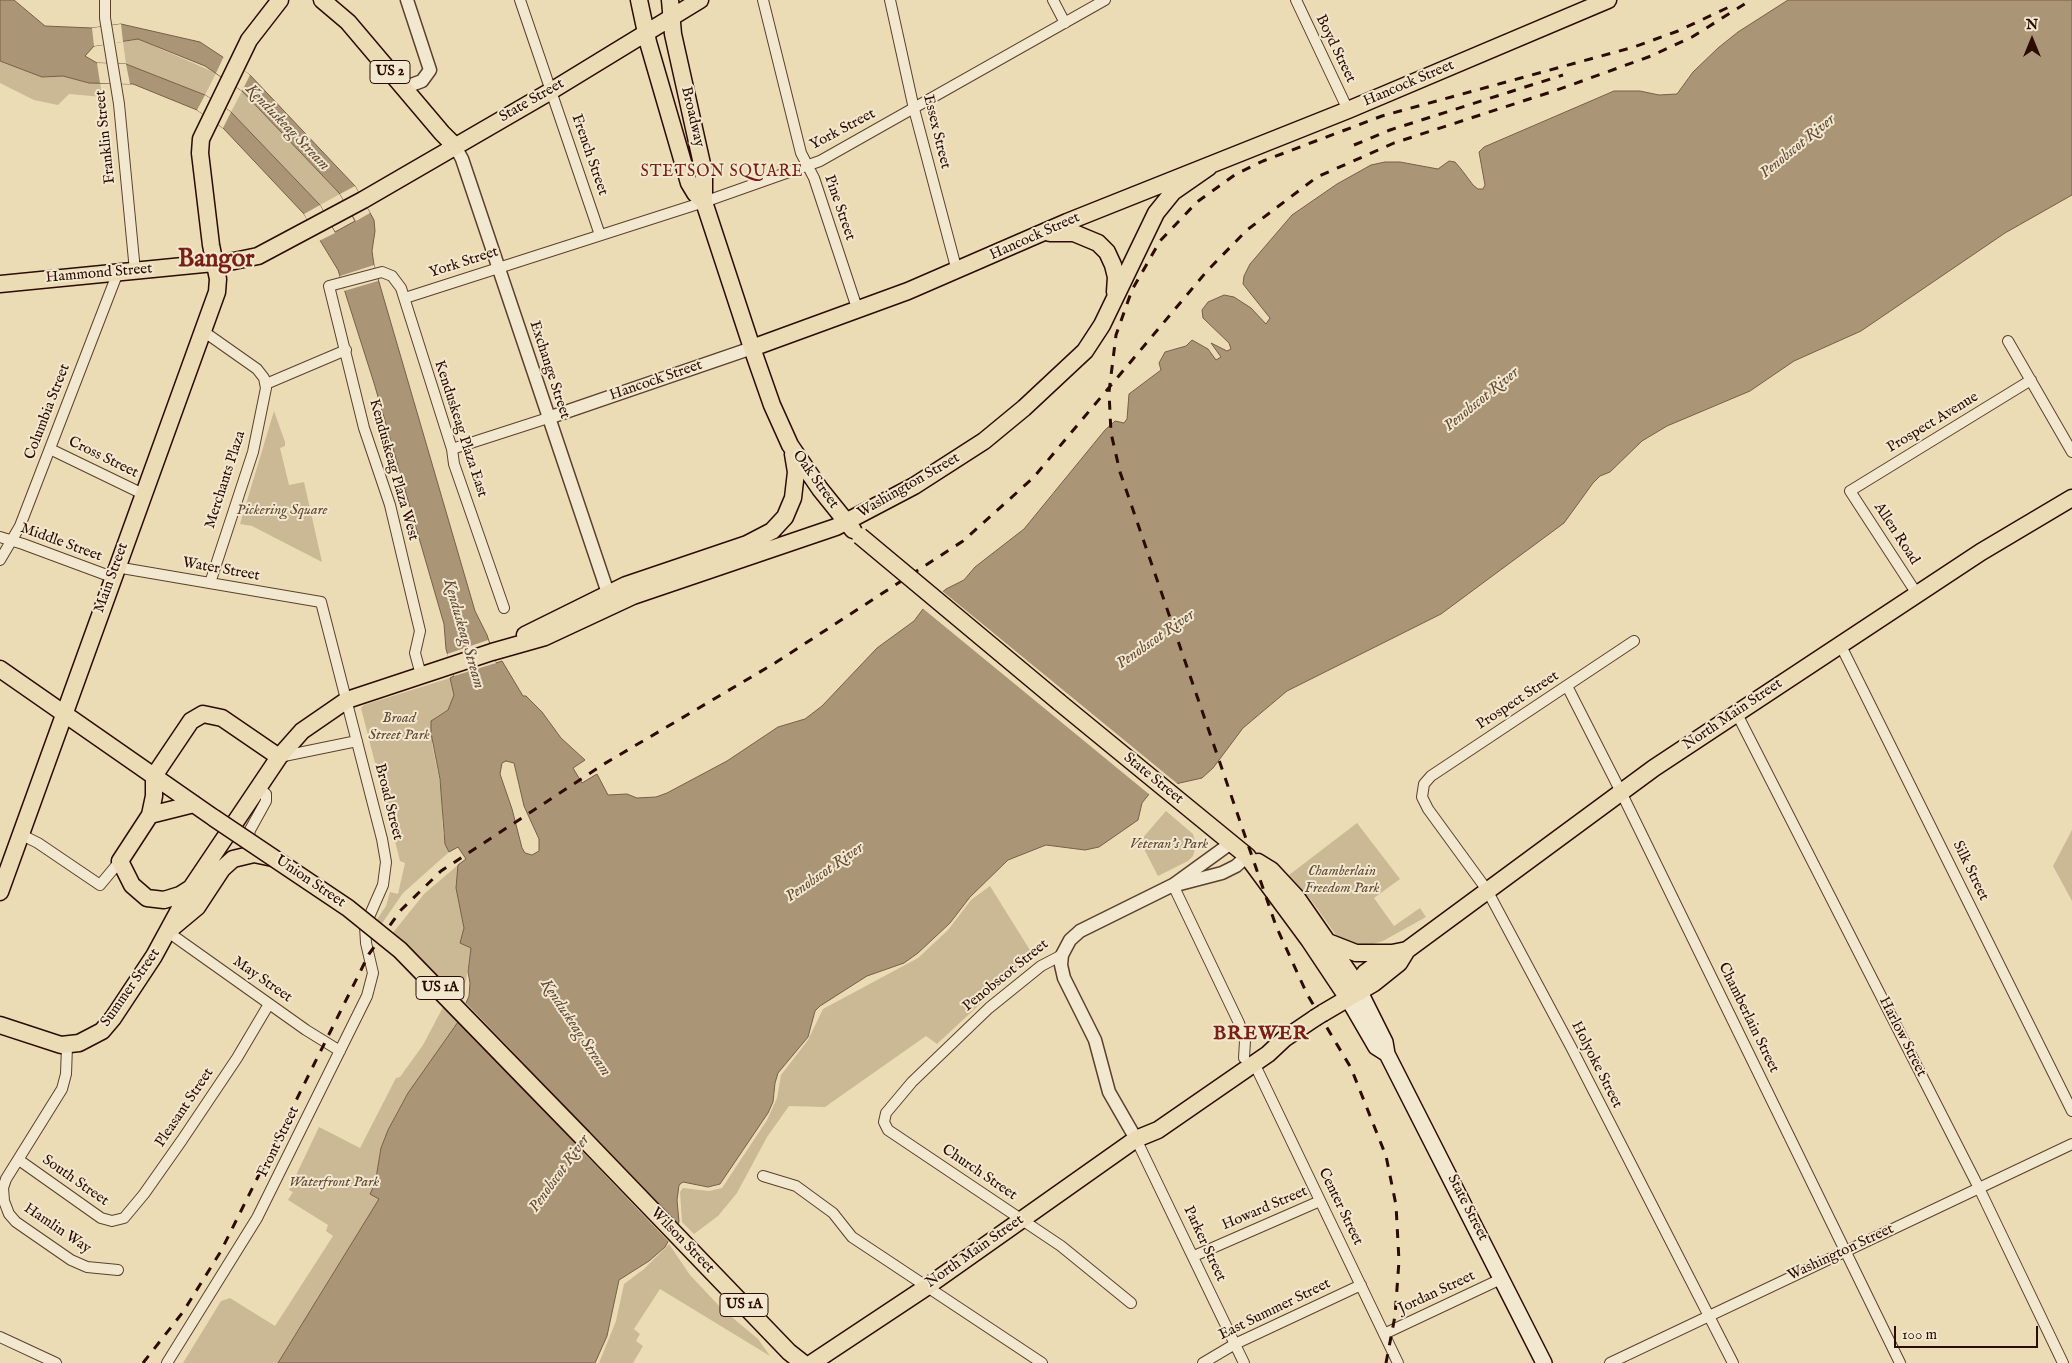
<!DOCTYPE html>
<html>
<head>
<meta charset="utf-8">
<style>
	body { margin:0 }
	#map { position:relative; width:2072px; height:1363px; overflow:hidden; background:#ebdcb5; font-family:"IM FELL English",serif }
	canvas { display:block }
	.north { position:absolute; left:2007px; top:15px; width:50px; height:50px; -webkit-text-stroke:4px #f2e8cf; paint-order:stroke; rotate:0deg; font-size:14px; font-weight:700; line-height:20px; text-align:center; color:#2c0c00 }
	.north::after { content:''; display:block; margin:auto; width:18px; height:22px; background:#2c0c00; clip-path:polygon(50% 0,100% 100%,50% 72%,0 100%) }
	.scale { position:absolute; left:1894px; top:1326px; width:144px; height:22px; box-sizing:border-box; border:2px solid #2c0c00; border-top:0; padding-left:6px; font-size:15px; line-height:18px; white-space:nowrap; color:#2c0c00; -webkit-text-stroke:4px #f2e8cf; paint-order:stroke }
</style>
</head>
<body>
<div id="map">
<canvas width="2072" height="1363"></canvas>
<div class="north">N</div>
<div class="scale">100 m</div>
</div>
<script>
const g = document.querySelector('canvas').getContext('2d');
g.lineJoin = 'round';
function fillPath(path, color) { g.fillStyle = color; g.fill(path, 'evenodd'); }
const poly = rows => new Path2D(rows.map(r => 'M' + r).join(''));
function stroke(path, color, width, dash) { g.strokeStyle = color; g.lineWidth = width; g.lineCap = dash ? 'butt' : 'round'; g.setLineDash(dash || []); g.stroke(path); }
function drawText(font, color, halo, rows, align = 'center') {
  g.font = font + ' "IM FELL English",serif'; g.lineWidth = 4; g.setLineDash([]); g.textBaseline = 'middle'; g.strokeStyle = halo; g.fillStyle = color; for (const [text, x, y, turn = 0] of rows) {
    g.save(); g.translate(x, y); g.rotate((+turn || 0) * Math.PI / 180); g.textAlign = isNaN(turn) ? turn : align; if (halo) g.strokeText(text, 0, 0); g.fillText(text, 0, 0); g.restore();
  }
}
fillPath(poly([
	[138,39,216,73,205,95,126,64,123,42],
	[0,61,42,77,63,76,89,83,100,83,103,97,69,94,58,105,34,100,0,83],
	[242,91,340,194,320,205,231,112],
	[274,411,285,442,285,446,280,448,289,485,304,482,322,562,252,526,240,524],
	[450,678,454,695,452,703,448,710,436,717,432,744,441,788,443,833,449,852,403,893,374,935,376,921,386,906,390,892,398,894,405,863,400,861,361,708,364,705],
	[1166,811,1193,834,1196,845,1193,856,1188,861,1158,876,1140,841],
	[1357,823,1400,879,1374,898,1394,926,1420,908,1426,917,1383,941,1369,945,1354,945,1336,935,1311,900,1289,875],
	[2072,830,2072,901,2053,866],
	[458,865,456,888,464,928,460,943,471,947,466,980,451,1015,458,1022,408,1093,388,1130,381,1148,375,1184,371,1194,379,1199,278,1363,183,1363,221,1301,230,1298,275,1326,333,1236,326,1231,328,1225,288,1200,293,1192,289,1190,319,1127,360,1148,396,1078,400,1077,423,1045,451,992,392,934,424,894],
	[990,886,1033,955,937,1044,926,1036,825,1107,789,1106,767,1137,737,1193,718,1216,694,1234,682,1222,680,1192,683,1188,709,1191,722,1188,767,1120,777,1098,781,1075,808,1040,823,1009,918,958,948,930,971,900],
	[669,1244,690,1275,721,1308,758,1339,770,1356,660,1289,634,1329,640,1334,636,1341,643,1346,633,1363,599,1363,616,1321,624,1284,644,1269]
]), '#cbb996');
const water = poly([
	[0,0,14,0,45,26,92,28,121,24,200,42,250,75,355,186,374,220,375,231,372,251,374,265,475,611,487,635,496,663,502,661,523,696,526,696,542,712,561,738,585,760,573,768,582,783,597,774,608,795,627,794,637,798,656,797,667,793,727,761,778,727,805,719,822,706,877,648,914,621,923,609,946,589,964,580,975,567,1024,529,1105,430,1115,421,1124,423,1127,419,1129,394,1161,370,1159,363,1165,352,1186,346,1192,340,1208,349,1216,360,1221,357,1211,343,1227,351,1231,349,1229,343,1203,318,1202,310,1208,302,1224,295,1234,297,1251,308,1266,324,1270,318,1243,284,1244,276,1250,264,1292,215,1337,184,1371,165,1385,162,1400,162,1438,169,1449,161,1455,162,1461,169,1473,185,1478,189,1483,189,1485,185,1479,152,1484,147,1614,91,1640,91,1659,95,1677,94,1693,72,1718,48,1738,32,1788,0,2072,0,2072,195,2005,233,1861,331,1794,361,1750,391,1667,426,1642,441,1610,472,1600,476,1593,483,1564,523,1441,614,1287,691,1243,728,1213,768,1202,778,1153,789,1142,803,1138,820,1099,847,1085,850,1046,845,1008,860,970,897,950,923,918,953,904,963,867,976,820,1006,815,1011,808,1037,778,1073,775,1083,773,1102,768,1113,720,1184,708,1187,683,1182,679,1185,677,1200,679,1222,665,1247,649,1261,619,1280,607,1336,595,1363,278,1363,379,1199,370,1194,375,1184,381,1148,388,1130,408,1093,458,1022,469,996,470,983,468,972,471,948,460,943,464,928,456,888,458,865,466,859,458,847,449,852,445,844,440,779,431,733,431,721,448,710,454,695,450,678,454,676,446,649,444,624,374,383,338,270,304,214,223,128,197,110,133,84,89,83,63,76,42,77,0,61,0,0],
	[138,39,205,66,242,91,340,194,355,221,335,232,320,205,231,112,205,95,126,64,97,63,85,56,94,46,138,39],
	[506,761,514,763,524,806,539,839,539,851,532,855,525,853,522,848,512,809,500,774,502,763,506,761]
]);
fillPath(water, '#aa9577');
stroke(water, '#785e47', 1);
fillPath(poly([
	[121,24,123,42,94,46,92,28],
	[224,56,250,75,242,91,216,73],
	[97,63,126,64,130,84,100,83],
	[205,95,231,112,223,128,197,110],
	[355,186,370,213,356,221,340,194],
	[320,205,335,233,319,241,304,214],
	[374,265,378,281,344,291,340,276],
	[941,590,1179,785,1154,792,1150,795,921,607],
	[488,640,496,663,454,676,447,654],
	[464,1001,680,1226,670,1243,456,1019]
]), '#ebdcb5');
const minor = poly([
	[105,0,105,18,119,104,135,271],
	[520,0,600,235],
	[763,0,801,153,814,178,858,311],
	[890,0,914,109,957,271],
	[1053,0,1065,23],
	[1296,0,1348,110],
	[405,298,704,202,820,161,1105,0],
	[203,331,257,369,264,378,266,388,253,452,210,583],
	[2008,341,2072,452],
	[266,384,346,350],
	[50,449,143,494],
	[452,449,548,418],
	[0,537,23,544,112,577],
	[0,560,20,526,118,272],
	[116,567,321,602,382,839,386,862,383,885,365,926,366,943,373,973,367,996,257,1218,167,1363],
	[1917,594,1850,491,2031,380],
	[1634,641,1431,776,1424,784,1422,797,1428,809,1487,890,1571,1047,1733,1363],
	[1840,644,2072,1111],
	[421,675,415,653,420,631,390,505,364,428,329,286,382,272,392,276,401,288,452,449,454,464,504,608],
	[1567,686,1621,792,1900,1363],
	[1736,712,1979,1188,2063,1363],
	[279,757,357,741],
	[20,834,38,843,100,885,120,861],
	[252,842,249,835,250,830,266,801,266,794,259,788],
	[1173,885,1239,1023,1245,1041,1244,1058],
	[168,932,306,1030,340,1051],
	[1062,955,1041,966,989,1008,912,1082,886,1113,884,1122,888,1130,1061,1246,1131,1303],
	[67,1046,66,1074,62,1089,6,1179,3,1188,4,1201,9,1214,16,1222,71,1260,87,1267,118,1270],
	[1254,1063,1398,1363],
	[1136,1139,1244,1363],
	[19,1160,101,1218,112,1221,124,1218,144,1194,182,1140,237,1058,269,1004],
	[763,1176,796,1186,833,1213,852,1237,1042,1363],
	[1194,1256,1320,1201],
	[1384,1334,1503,1278],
	[0,1337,56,1363],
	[1203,1363,1235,1344,1361,1285],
	[1610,1363,2072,1144]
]);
const tertiary = poly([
	[403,88,422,81,430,70,407,0],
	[455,146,462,159,611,602],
	[548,418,752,348],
	[1176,885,1222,873,1236,866,1247,856],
	[1136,1139,1109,1092,1095,1040,1064,978,1061,965,1062,955,1070,940,1080,931,1173,885,1231,843]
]);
const secondary = poly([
	[1360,992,1385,1042,1387,1054,1544,1363],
	[1347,997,1376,1047,1387,1054]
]);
const primary = poly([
	[322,0,348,22,442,133,455,146],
	[639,0,648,42,689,183,695,193,704,202],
	[670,0,673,34,704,173,704,202,752,348,772,405,790,445,820,489,853,530],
	[1050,233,1074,233,1098,243,1107,252,1113,265,1116,277,1115,292],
	[0,284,234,261,258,256,363,200,551,91,700,0],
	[752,348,908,291,1067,222,1348,110,1608,0],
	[525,635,626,585,747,544,772,531,785,517,793,498,796,472,793,454],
	[0,669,214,818],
	[1059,702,1247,856,1309,940,1347,997],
	[154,776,154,796,150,815,120,861,132,885,147,898,164,900,180,895,191,888],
	[154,776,191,721,203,714,222,718,279,757],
	[150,815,194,804],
	[1258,862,1271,870,1297,898,1349,973,1360,992],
	[0,892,217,292,218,279,211,245,200,153,201,139,249,40,280,0],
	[173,927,197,907,222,869,233,859,254,854,273,858],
	[1328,942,1356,953,1392,953],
	[1350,991,1365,973,1392,953,1407,950],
	[1323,1013,1374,983,1399,963,1407,950,1654,768,1981,552,2072,498],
	[0,1025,61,1045,79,1043,102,1031,113,1018,154,956,191,888,279,757,302,731,347,700,492,652,545,637,633,596,836,527,914,486,984,441,1024,408,1085,351,1102,325,1156,213,1173,192,1209,167],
	[583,1138,789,1352,803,1363],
	[812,1363,925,1288,1136,1139,1158,1130,1268,1054,1284,1039,1315,1018]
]);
stroke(minor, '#5c402d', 12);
stroke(tertiary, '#5c402d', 15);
stroke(secondary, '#2c0c00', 18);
stroke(primary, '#2c0c00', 19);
stroke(minor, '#f2e8cf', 10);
stroke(tertiary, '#f2e8cf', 12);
stroke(secondary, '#f2e8cf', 15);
stroke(primary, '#ebdcb5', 16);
stroke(poly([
	[1354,145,1390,130,1563,75],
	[143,1363,183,1312,221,1251,369,954,401,910,441,871,604,764,775,663,963,541,1033,478,1207,271,1247,230,1317,177,1394,143,1557,90,1651,56,1692,37,1751,0],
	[1386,1363,1395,1316,1399,1261,1396,1205,1386,1156,1351,1068,1307,994,1276,926,1120,472,1111,433,1109,392,1116,335,1132,290,1160,241,1197,202,1236,174,1263,161,1382,116,1634,47,1678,31,1729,7]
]), '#2c0c00', 3, [9, 9]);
const primaryBridge = poly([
	[860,536,1059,702],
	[214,818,348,908,400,950,583,1138],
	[1315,1018,1323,1013]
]);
stroke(primaryBridge, '#2c0c00', 19, []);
stroke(primaryBridge, '#ebdcb5', 16);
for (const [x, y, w] of [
	[390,72,40],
	[440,988,48],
	[744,1305,48]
]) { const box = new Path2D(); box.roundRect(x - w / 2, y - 11.5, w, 23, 4); g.fillStyle = '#f2e8cf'; g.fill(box); stroke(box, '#2c0c00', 1); }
drawText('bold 14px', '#2c0c00', null, [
	["US 2",390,72],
	["US 1A",440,988],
	["US 1A",744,1305]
]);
drawText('15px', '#2c0c00', '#f2e8cf', [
	["Boyd Street",1335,49,64],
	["Hancock Street",1409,84,-23],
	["State Street",532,101,-30],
	["Broadway",692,117,77],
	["York Street",843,130,-28],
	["Essex Street",936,132,76],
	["Franklin Street",106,137,-96],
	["French Street",589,155,71],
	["Pine Street",839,208,71],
	["Hancock Street",1035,237,-24],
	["York Street",464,263,-18],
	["Hammond Street",99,274,-5],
	["Exchange Street",549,370,72],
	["Hancock Street",656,381,-19],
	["Columbia Street",48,412,-69],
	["Prospect Avenue",1933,423,-31],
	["Kenduskeag Plaza East",460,429,72],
	["Cross Street",103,458,26],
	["Kenduskeag Plaza West",393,470,74],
	["Merchants Plaza",226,480,-72],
	["Oak Street",815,480,54],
	["Washington Street",909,486,-30],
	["Allen Road",1896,534,57],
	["Middle Street",61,543,20],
	["Water Street",221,570,10],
	["Main Street",112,578,-70],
	["Prospect Street",1518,701,-33],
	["North Main Street",1733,715,-34],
	["State Street",1153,779,39],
	["Broad Street",388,802,76],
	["Silk Street",1970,871,64],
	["Union Street",310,882,34],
	["Penobscot Street",1006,976,-39],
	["May Street",262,980,35],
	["Summer Street",131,988,-55],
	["Chamberlain Street",1748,1018,64],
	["Harlow Street",1902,1037,63],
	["Holyoke Street",1596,1065,63],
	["Pleasant Street",185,1108,-56],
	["Front Street",279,1142,-64],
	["Church Street",979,1173,34],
	["South Street",75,1181,35],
	["Center Street",1340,1207,64],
	["State Street",1467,1208,63],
	["Howard Street",1265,1209,-23],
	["Hamlin Way",57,1229,34],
	["Wilson Street",682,1241,46],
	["Parker Street",1204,1244,65],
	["North Main Street",975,1252,-35],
	["Washington Street",1841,1253,-25],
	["Jordan Street",1437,1293,-25],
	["East Summer Street",1275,1310,-26]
]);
drawText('italic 15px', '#644934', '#f2e8cf', [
	["Pickering Square",282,511],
	["Broad",399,719],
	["Street Park",399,736],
	["Veteran's Park",1169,845],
	["Chamberlain",1342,872],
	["Freedom Park",1342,889],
	["Waterfront Park",334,1183]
]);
drawText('italic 16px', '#654a36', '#f2e8cf', [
	["Kenduskeag Stream",287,128,46],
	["Penobscot River",1798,147,-39],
	["Penobscot River",1482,400,-39],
	["Kenduskeag Stream",463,634,74],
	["Penobscot River",1156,640,-35],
	["Penobscot River",825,873,-35],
	["Kenduskeag Stream",575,1028,56],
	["Penobscot River",560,1174,-54]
]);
g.letterSpacing = '1px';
drawText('16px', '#7a1f14', '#f2e8cf', [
	["STETSON SQUARE",722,173]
]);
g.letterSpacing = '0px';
g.letterSpacing = '1px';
drawText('bold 20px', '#7a1f14', '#f2e8cf', [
	["BREWER",1261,1035]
]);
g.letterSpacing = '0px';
drawText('bold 25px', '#7a1f14', '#f2e8cf', [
	["Bangor",216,261]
]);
</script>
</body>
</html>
